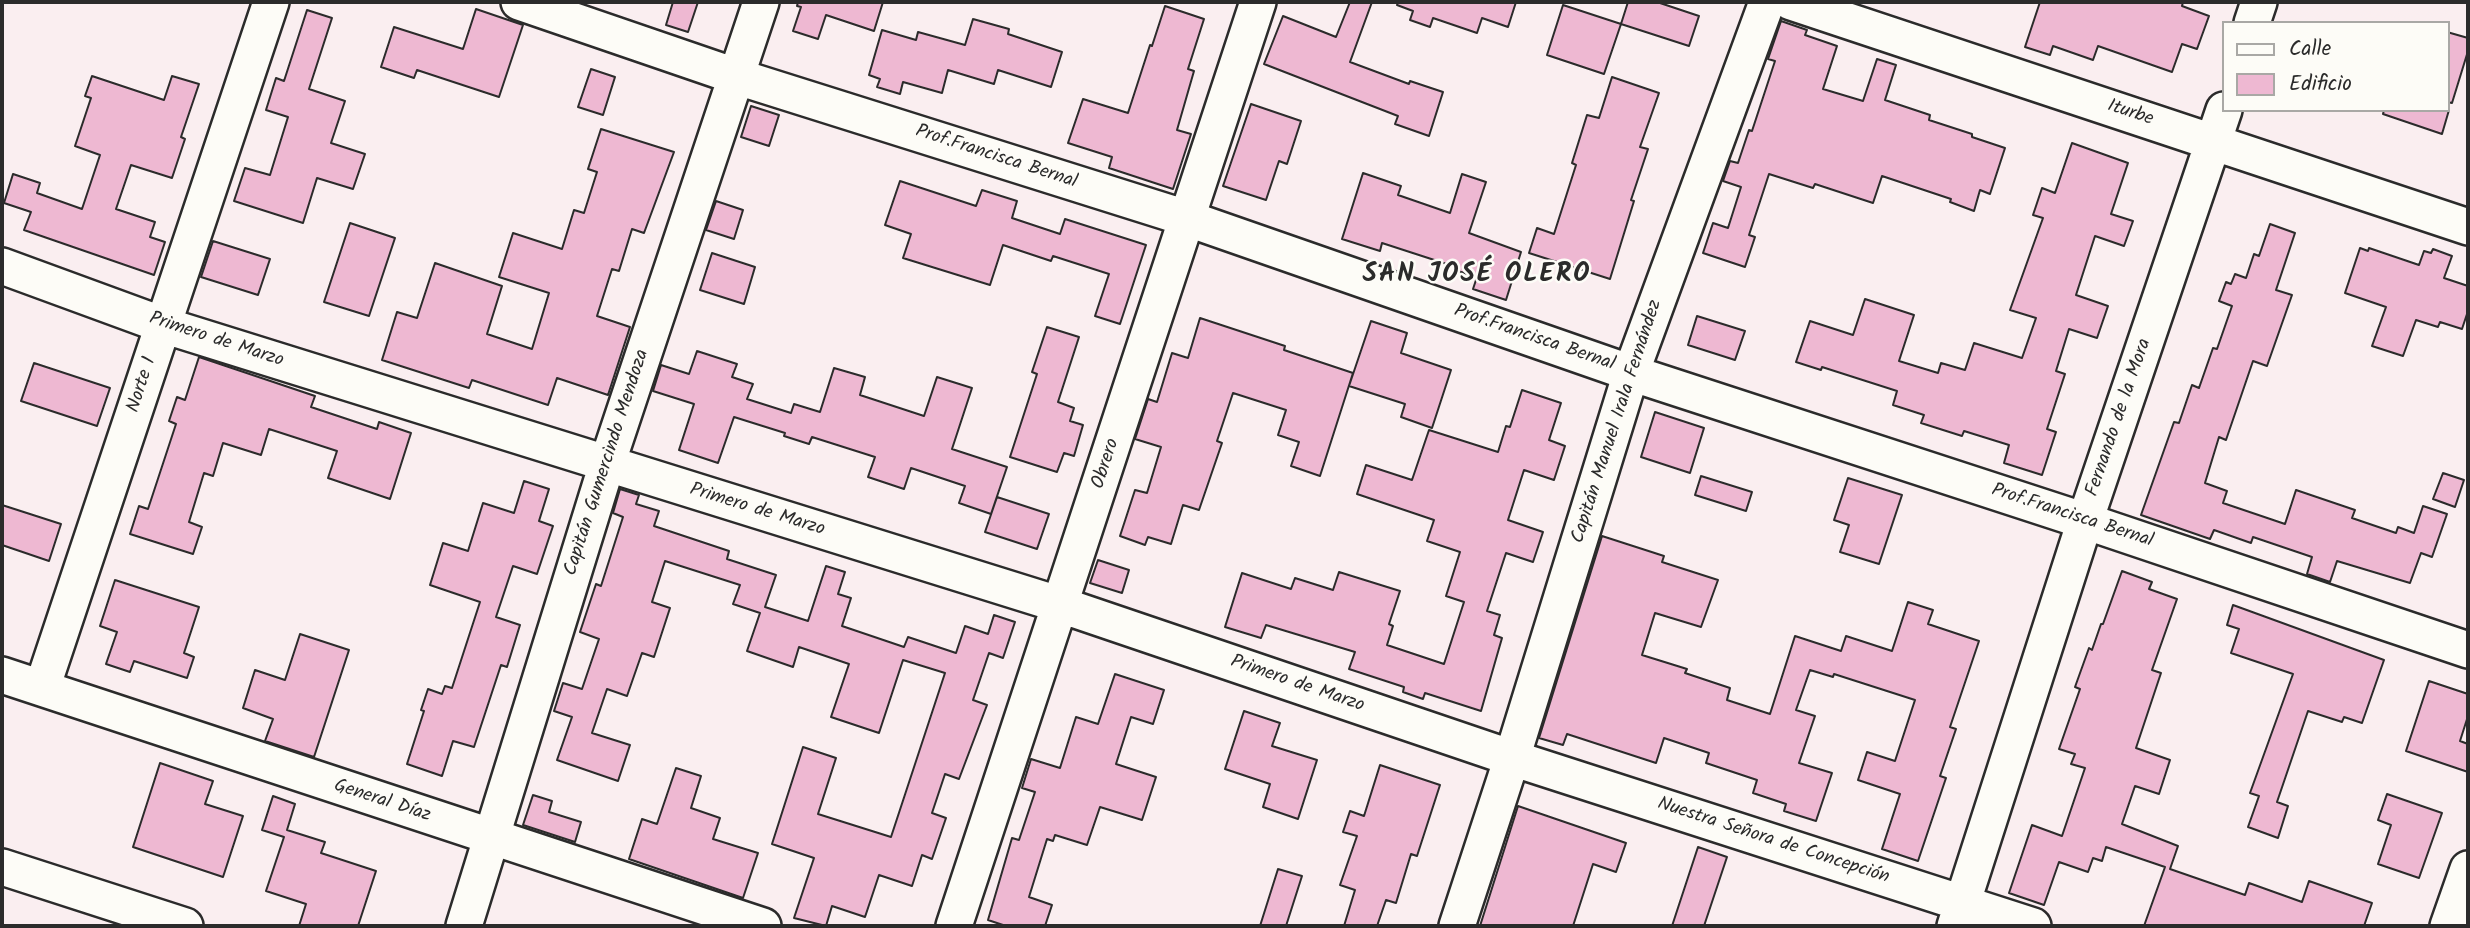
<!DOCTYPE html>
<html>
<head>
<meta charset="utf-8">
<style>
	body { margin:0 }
	#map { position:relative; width:2470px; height:928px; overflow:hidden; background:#faeef0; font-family:Kalam,sans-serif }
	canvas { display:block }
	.frame { position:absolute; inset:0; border:4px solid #2b2b2b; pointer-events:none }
	.legend { position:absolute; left:2222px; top:21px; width:228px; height:91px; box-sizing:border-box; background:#fdfcf7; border:2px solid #a9a8a5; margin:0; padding:9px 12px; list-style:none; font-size:21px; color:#2b2b2b }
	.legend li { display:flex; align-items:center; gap:14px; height:35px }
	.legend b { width:35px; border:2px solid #a9a8a5 }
</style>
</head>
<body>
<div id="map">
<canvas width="2470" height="928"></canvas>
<div class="frame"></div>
<ul class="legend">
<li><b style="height:9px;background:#fdfcf7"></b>Calle</li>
<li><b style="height:19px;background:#eeb8d2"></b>Edificio</li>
</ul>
</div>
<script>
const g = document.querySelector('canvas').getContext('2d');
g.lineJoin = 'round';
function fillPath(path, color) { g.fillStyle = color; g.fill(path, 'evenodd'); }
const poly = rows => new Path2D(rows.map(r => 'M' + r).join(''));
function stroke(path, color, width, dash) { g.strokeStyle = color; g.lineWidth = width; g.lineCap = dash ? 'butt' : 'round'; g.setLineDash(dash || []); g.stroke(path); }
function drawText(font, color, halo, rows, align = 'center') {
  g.font = font + ' Kalam,sans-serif'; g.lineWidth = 5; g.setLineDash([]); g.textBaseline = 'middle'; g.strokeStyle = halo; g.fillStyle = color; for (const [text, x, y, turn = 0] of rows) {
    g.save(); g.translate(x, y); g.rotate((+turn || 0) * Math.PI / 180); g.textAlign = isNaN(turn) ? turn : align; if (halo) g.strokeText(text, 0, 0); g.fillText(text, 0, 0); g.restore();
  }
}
const building = poly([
	[673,2,698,2,688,32,666,25,673,2],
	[798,2,883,2,874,31,826,15,818,39,793,31,801,7,797,6,798,2],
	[1350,2,1372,2,1350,62,1409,84,1410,81,1443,92,1429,136,1395,124,1398,116,1264,64,1283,16,1336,37,1350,2],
	[1398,2,1516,2,1508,27,1482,18,1477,33,1433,18,1430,27,1410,20,1413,11,1397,5,1398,2],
	[1628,2,1657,2,1699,16,1689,46,1621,24,1628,2],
	[2040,2,2183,2,2182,6,2209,16,2197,49,2182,44,2172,72,2098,46,2093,60,2053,46,2050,55,2025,47,2040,2],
	[1563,5,1621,24,1604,74,1547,55,1563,5],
	[1165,6,1204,19,1188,69,1194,71,1177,130,1191,134,1173,189,1109,168,1112,157,1068,143,1083,99,1128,113,1150,45,1152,46,1165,6],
	[476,9,523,25,499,97,417,70,414,78,381,67,394,27,463,49,476,9],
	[307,10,332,18,309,89,345,101,331,143,365,154,353,189,317,178,303,223,234,201,245,168,270,175,288,117,266,110,276,78,284,81,307,10],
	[973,19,1009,29,1008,34,1062,52,1051,87,998,70,994,84,948,70,942,93,903,82,900,94,877,87,880,79,869,75,882,30,916,40,918,32,965,45,973,19],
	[1781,21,1807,30,1805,35,1837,46,1823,89,1863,101,1877,59,1896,65,1885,100,1930,115,1929,120,1972,134,1972,137,2005,148,1990,194,1980,190,1974,211,1950,202,1951,199,1882,176,1873,203,1815,184,1813,188,1769,174,1749,235,1755,237,1745,267,1703,253,1713,223,1728,228,1741,187,1723,181,1730,161,1738,163,1749,130,1752,131,1775,61,1768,59,1781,21],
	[2447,32,2468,38,2468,51,2452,103,2447,102,2447,32],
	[591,69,615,77,603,115,578,107,591,69],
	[92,76,164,100,172,76,199,84,181,137,185,139,172,178,131,165,116,209,155,222,150,237,165,242,154,275,24,230,31,212,4,203,13,174,40,183,37,193,82,209,100,155,75,146,91,98,85,96,92,76],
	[1612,77,1659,93,1640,147,1648,149,1631,200,1634,201,1610,279,1529,253,1537,228,1554,234,1576,165,1572,163,1587,115,1599,118,1612,77],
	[1251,104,1301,121,1287,164,1279,161,1266,200,1223,186,1251,104],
	[751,106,779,115,769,146,741,137,751,106],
	[2384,110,2449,110,2442,134,2383,114,2384,110],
	[601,129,674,152,644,233,632,229,619,271,612,269,597,316,630,327,608,395,557,378,548,405,472,380,469,388,382,360,397,312,417,318,435,263,502,286,487,334,532,349,549,293,499,277,513,233,562,249,574,210,584,213,597,172,588,169,601,129],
	[2072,143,2128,163,2111,214,2133,221,2124,246,2095,236,2076,295,2108,306,2097,338,2069,329,2056,371,2065,374,2047,429,2056,432,2042,475,2004,463,2009,445,1964,431,1962,436,1921,423,1924,415,1893,405,1897,391,1822,367,1821,370,1796,362,1810,321,1853,335,1865,299,1914,315,1899,361,1938,373,1941,363,1965,370,1974,343,2022,358,2036,318,2010,310,2043,218,2033,215,2042,188,2055,193,2072,143],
	[1363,173,1401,186,1398,195,1450,213,1462,174,1486,182,1469,233,1521,252,1506,300,1473,289,1477,277,1458,271,1459,268,1382,243,1380,251,1342,239,1363,173],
	[900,181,976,206,982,190,1017,201,1012,218,1060,234,1065,219,1146,245,1120,324,1095,316,1109,274,1053,256,1051,261,1003,245,990,285,903,258,911,234,885,225,900,181],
	[716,201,743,210,734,239,706,230,716,201],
	[350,223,395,238,369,316,324,302,350,223],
	[2270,224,2295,233,2276,290,2292,295,2267,366,2253,361,2226,440,2219,437,2205,483,2227,491,2223,503,2285,524,2296,490,2355,510,2352,518,2396,533,2398,527,2414,533,2423,506,2447,514,2432,557,2421,553,2410,583,2337,561,2330,582,2307,574,2312,557,2253,537,2251,543,2214,530,2210,539,2141,515,2174,422,2179,423,2192,385,2199,388,2213,348,2217,349,2232,306,2219,301,2226,282,2231,284,2235,274,2246,278,2254,254,2259,256,2270,224],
	[213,241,270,259,258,295,201,277,213,241],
	[2360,248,2368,251,2369,248,2419,265,2424,251,2431,253,2433,249,2452,256,2444,278,2468,286,2468,311,2462,329,2440,322,2438,327,2416,320,2403,356,2372,346,2386,307,2345,293,2360,248],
	[712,253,755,267,744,304,700,290,712,253],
	[1697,316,1745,331,1735,360,1688,345,1697,316],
	[1200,318,1285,346,1284,350,1353,373,1320,476,1291,466,1299,442,1278,435,1286,410,1233,393,1217,441,1222,443,1199,510,1183,505,1171,544,1148,537,1145,545,1120,536,1135,490,1147,493,1161,447,1135,439,1148,399,1157,402,1172,353,1188,358,1200,318],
	[1371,321,1407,333,1401,353,1451,370,1432,428,1401,417,1405,404,1349,386,1371,321],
	[1047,327,1079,337,1058,402,1074,408,1070,421,1083,425,1074,456,1064,453,1057,472,1010,457,1037,374,1032,372,1047,327],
	[697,351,737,364,732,377,753,384,747,399,791,413,794,404,820,412,834,368,865,377,860,395,924,416,937,377,972,388,952,449,1007,467,991,514,959,503,965,486,911,468,904,489,868,477,875,457,812,437,809,444,784,436,785,433,734,417,718,463,679,450,694,404,653,391,661,365,689,374,697,351],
	[199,357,315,396,311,407,377,429,379,422,411,433,390,499,328,478,337,451,269,429,261,455,223,443,213,476,204,473,189,522,202,527,193,554,130,534,139,506,148,509,176,424,169,421,177,397,185,400,199,357],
	[34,363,110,388,97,426,21,401,34,363],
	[1522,390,1561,403,1549,440,1565,446,1554,480,1524,470,1508,520,1543,532,1533,562,1506,553,1487,611,1500,615,1494,635,1502,638,1481,711,1425,693,1423,699,1403,692,1404,687,1349,669,1355,652,1266,625,1261,638,1225,627,1242,573,1291,589,1295,578,1333,590,1339,572,1400,591,1389,624,1393,626,1387,645,1444,664,1464,602,1446,596,1460,552,1427,541,1434,520,1357,494,1366,465,1412,480,1429,430,1498,452,1506,426,1510,427,1522,390],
	[1655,412,1704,428,1690,473,1641,457,1655,412],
	[2443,473,2464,480,2455,507,2433,499,2443,473],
	[1701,476,1752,492,1746,511,1695,495,1701,476],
	[1848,478,1902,495,1879,564,1840,552,1849,525,1834,520,1848,478],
	[524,481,549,489,539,521,553,526,537,574,513,566,496,617,520,625,507,667,501,665,474,747,453,741,442,776,407,764,424,711,421,710,428,689,442,694,445,686,452,688,480,602,430,585,443,543,468,551,483,503,514,513,524,481],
	[620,489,639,495,636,504,659,511,654,526,729,551,727,559,776,575,765,607,808,621,826,566,845,572,838,594,851,598,842,626,904,647,908,637,956,653,965,626,988,634,994,615,1015,622,1003,658,989,653,973,700,987,705,959,779,945,774,932,813,946,818,932,859,922,855,912,886,879,875,865,917,832,906,826,926,794,918,814,858,772,844,803,747,836,758,818,814,891,837,945,673,903,660,879,733,831,717,849,664,799,647,793,667,747,651,760,613,733,604,740,585,665,561,652,602,670,608,654,657,642,653,627,696,607,689,592,733,630,745,618,781,557,760,572,717,554,711,563,683,582,689,599,639,580,632,596,584,601,586,623,517,613,513,620,489],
	[997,497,1049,514,1037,549,985,532,997,497],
	[2,505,61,524,49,561,2,545,2,505],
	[1602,536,1664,556,1662,562,1718,580,1701,627,1655,613,1642,655,1687,669,1685,673,1730,688,1727,700,1770,714,1795,636,1841,651,1846,636,1892,651,1908,602,1933,610,1928,624,1979,641,1950,727,1956,729,1940,776,1946,778,1918,861,1882,849,1900,794,1858,780,1867,752,1895,761,1915,700,1834,674,1833,677,1810,670,1796,710,1815,716,1799,763,1832,773,1816,821,1784,811,1786,804,1753,793,1757,780,1706,763,1709,753,1664,738,1656,763,1567,734,1563,745,1539,738,1602,536],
	[1098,560,1129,570,1122,593,1090,583,1098,560],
	[2122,571,2152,582,2149,589,2177,599,2152,670,2161,673,2136,748,2170,760,2159,794,2135,786,2122,824,2178,846,2170,869,2245,895,2249,883,2302,902,2309,881,2372,903,2364,926,2144,926,2165,867,2106,847,2102,861,2093,858,2088,872,2059,862,2044,905,2009,893,2032,825,2062,836,2085,768,2071,764,2075,754,2059,749,2080,689,2075,687,2089,648,2092,650,2101,624,2103,624,2122,571],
	[115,580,199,607,184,653,194,657,187,678,134,661,130,672,106,664,117,632,100,626,115,580],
	[2233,605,2384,660,2362,723,2344,717,2342,722,2308,711,2277,802,2288,806,2278,838,2248,827,2259,796,2250,793,2293,674,2231,653,2239,629,2227,625,2233,605],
	[300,634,349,650,314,757,265,741,273,719,243,708,255,670,285,680,300,634],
	[1115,674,1164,690,1153,724,1131,717,1116,764,1156,777,1142,820,1100,807,1087,845,1055,835,1053,841,1047,839,1029,897,1052,905,1045,926,1006,926,988,920,1012,838,1019,840,1035,792,1022,788,1031,759,1060,768,1076,717,1098,724,1115,674],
	[2429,681,2468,694,2468,716,2460,741,2468,744,2468,772,2406,751,2429,681],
	[1244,711,1280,723,1272,746,1317,760,1298,819,1263,807,1270,784,1225,769,1244,711],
	[160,763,213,781,205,804,243,816,223,877,133,847,160,763],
	[1380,765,1440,785,1417,856,1411,854,1396,903,1386,900,1377,926,1344,926,1355,890,1340,885,1357,836,1343,832,1350,811,1364,816,1380,765],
	[676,768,701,776,691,808,720,818,713,839,758,853,743,898,629,859,642,819,657,824,676,768],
	[2387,794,2442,813,2419,878,2378,864,2391,825,2378,820,2387,794],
	[533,795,552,801,549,812,581,822,575,842,523,825,533,795],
	[273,796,295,804,287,830,325,842,321,853,376,871,358,926,299,926,306,904,266,891,284,837,262,830,273,796],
	[1518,806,1626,843,1616,872,1593,864,1573,926,1480,926,1518,806],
	[1698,847,1727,857,1704,926,1672,926,1698,847],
	[1278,869,1302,876,1286,926,1260,926,1278,869]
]);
fillPath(building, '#eeb8d2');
stroke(building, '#2b2b2b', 2);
const minor = poly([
	[519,2,735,76,1186,218,1631,373,2085,521,2468,650],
	[1791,2,2468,227],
	[2252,23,2259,2],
	[2,266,163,325,1061,605,1512,758,2033,926],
	[2,675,763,926],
	[42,688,271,2],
	[2,867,185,926],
	[464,926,607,464,761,2],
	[954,926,1258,2],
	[1457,926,1512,758,1631,373,1767,2],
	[1955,926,2085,521,2224,110],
	[2448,926,2468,869]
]);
stroke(minor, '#2b2b2b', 40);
stroke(minor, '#fdfcf7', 35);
drawText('19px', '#2b2b2b', '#fdfcf7', [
	["Iturbe",2130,114,18],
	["Prof.Francisca Bernal",996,158,18],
	["Prof.Francisca Bernal",1534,339,19],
	["Primero de Marzo",216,341,18],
	["Norte 1",143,385,-72],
	["Fernando de la Mora",2120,418,-71],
	["Capitán Manuel Irala Fernández",1618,422,-72],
	["Capitán Gumercindo Mendoza",608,463,-72],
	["Obrero",1107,464,-72],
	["Primero de Marzo",757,511,17],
	["Prof.Francisca Bernal",2072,517,18],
	["Primero de Marzo",1297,685,19],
	["General Díaz",382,802,18],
	["Nuestra Señora de Concepción",1773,842,18]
]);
g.letterSpacing = '2px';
drawText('bold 26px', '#2b2b2b', '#fdfcf7', [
	["SAN JOSÉ OLERO",1477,277]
]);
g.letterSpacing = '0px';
</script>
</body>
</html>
